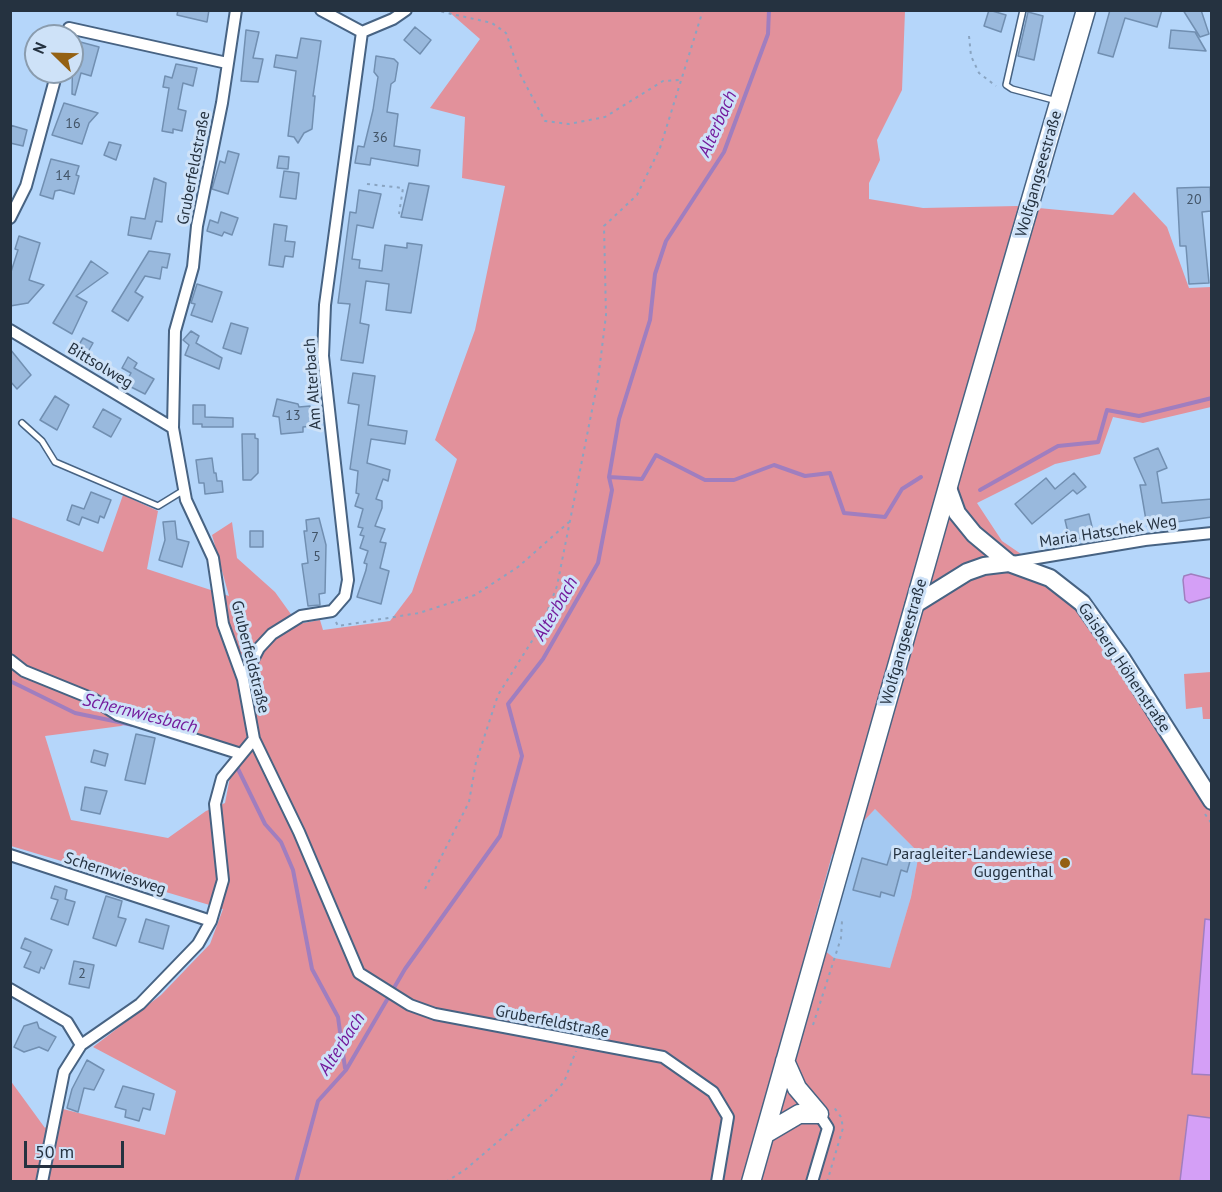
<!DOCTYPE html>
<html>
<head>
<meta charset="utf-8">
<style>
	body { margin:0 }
	#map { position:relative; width:1222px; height:1192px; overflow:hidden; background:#b5d6fa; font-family:"PT Sans",sans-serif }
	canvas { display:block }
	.frame { position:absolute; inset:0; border:12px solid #253240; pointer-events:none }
	.north { position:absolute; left:24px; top:24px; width:60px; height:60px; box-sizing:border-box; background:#cee2f8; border:2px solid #8a9cae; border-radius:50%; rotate:293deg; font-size:16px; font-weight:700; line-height:24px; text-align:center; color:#253240 }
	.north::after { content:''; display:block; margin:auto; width:21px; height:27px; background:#946113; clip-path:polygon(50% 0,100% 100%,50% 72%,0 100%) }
	.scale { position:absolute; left:24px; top:1141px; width:100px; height:27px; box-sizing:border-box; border:3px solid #253240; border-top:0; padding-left:8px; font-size:18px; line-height:21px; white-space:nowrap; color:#253240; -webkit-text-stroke:4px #cee2f8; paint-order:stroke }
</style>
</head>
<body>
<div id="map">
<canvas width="1222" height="1192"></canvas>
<div class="frame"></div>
<div class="north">N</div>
<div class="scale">50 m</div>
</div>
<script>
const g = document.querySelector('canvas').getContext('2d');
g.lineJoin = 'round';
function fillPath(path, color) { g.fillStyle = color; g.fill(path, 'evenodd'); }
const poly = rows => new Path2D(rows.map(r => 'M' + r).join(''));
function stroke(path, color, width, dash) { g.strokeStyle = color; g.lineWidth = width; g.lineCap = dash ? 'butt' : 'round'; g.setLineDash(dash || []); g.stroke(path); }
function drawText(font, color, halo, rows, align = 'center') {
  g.font = font + ' "PT Sans",sans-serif'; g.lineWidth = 6; g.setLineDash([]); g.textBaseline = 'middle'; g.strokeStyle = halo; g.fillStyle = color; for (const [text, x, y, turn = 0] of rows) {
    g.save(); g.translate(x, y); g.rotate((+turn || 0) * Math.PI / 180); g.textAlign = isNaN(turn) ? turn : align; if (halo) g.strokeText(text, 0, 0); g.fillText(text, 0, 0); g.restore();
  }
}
fillPath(poly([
	[875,809,919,853,911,897,890,969,834,958,808,939,832,855]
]), '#a4c9f2');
fillPath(poly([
	[448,11,905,11,902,90,877,140,880,160,869,183,869,199,923,208,1017,206,1113,215,1134,192,1167,227,1189,288,1211,287,1211,407,1143,423,1113,417,1100,454,1055,464,977,503,1002,541,1084,597,1211,790,1211,1181,11,1181,10,1080,45,1128,59,1108,165,1135,176,1091,93,1047,161,995,210,944,223,909,11,846,11,517,103,552,123,495,158,511,147,569,229,596,212,535,232,522,237,558,275,592,298,624,320,620,323,630,390,621,412,592,457,459,435,440,475,330,505,186,462,178,465,117,430,108,480,39],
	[144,718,236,746,225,803,206,811,168,838,71,820,45,736,121,726],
	[875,809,919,853,911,897,890,968,834,958,809,938,832,855],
	[1211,672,1211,719,1203,719,1202,707,1186,709,1184,674]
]), '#e2919b');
const water = poly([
	[1191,574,1211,579,1211,597,1189,603,1185,600,1183,580,1184,576,1191,574],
	[1205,919,1212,920,1211,1075,1192,1074,1205,919],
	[1188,1115,1211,1118,1211,1181,1180,1181,1188,1115]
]);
fillPath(water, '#d49ff6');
stroke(water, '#a07ebf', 1.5);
stroke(poly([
	[609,477,642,479,656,455,705,480,734,480,774,465,805,476,830,473,844,513,885,517,902,489,921,477],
	[980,490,1058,446,1098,442,1107,410,1139,416,1212,398],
	[10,681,75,713,133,725],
	[238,769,265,824,281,842,293,870,312,969,338,1017,345,1068],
	[296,1182,318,1101,346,1070,405,969,500,836,522,756,508,704,543,659,598,563,612,490,609,477,619,419,650,320,655,274,666,241,724,152,768,34,769,10]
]), '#a07ebf', 4);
const building = poly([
	[178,10,209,10,207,22,177,15,178,10],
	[989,10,1006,15,1001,32,984,26,989,10],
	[1110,10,1162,10,1157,27,1125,18,1113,57,1098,53,1110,10],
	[1183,10,1201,10,1209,34,1200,37,1183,10],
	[1028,12,1043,16,1034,60,1018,56,1028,12],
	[415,27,431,40,420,54,404,40,415,27],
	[246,30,259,32,253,58,263,59,258,82,241,81,246,30],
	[1171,30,1195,32,1206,51,1169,48,1171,30],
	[301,38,321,41,313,96,315,96,312,129,304,133,298,143,294,137,288,136,296,71,274,67,276,55,297,58,301,38],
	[73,40,99,47,91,76,81,73,75,95,72,94,73,40],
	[376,56,394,59,398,63,395,81,391,84,387,112,398,114,394,146,420,150,418,166,371,158,370,165,355,163,358,146,364,147,373,110,378,77,374,72,376,56],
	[176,64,197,68,193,86,183,83,178,109,186,111,182,131,173,129,173,133,162,131,169,88,163,87,165,76,172,78,176,64],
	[64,103,98,113,89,123,82,144,52,135,64,103],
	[10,125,27,130,23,146,10,143,10,125],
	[109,142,121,145,116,160,104,155,109,142],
	[228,151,239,154,228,194,212,189,220,161,225,163,228,151],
	[279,156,289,157,288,169,277,168,279,156],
	[51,159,79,166,76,175,79,176,74,194,60,190,55,191,53,199,40,195,51,159],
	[284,171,299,173,296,199,280,197,284,171],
	[154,178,166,183,162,222,156,221,151,239,128,235,131,217,145,219,154,178],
	[409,183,429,186,422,220,401,217,409,183],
	[1210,187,1211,211,1202,212,1209,283,1189,284,1186,246,1180,246,1177,188,1210,187],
	[359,190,381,194,373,228,357,225,352,259,360,260,359,268,382,271,385,245,407,248,407,243,422,245,411,313,386,310,389,284,366,281,360,323,369,325,363,363,341,360,350,304,338,303,350,212,356,213,359,190],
	[221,212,238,218,232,235,224,232,222,236,207,231,210,220,218,223,221,212],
	[274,224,287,226,285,241,295,242,293,257,285,256,283,267,269,265,274,224],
	[19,236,40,243,29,280,44,285,28,303,10,306,10,275,18,250,15,249,19,236],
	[149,251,170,254,167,268,162,267,160,279,145,276,135,292,143,297,128,321,112,311,149,251],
	[91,261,108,273,76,296,87,302,72,334,53,323,91,261],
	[197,284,222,292,212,322,191,315,195,304,191,303,197,284],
	[231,323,248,328,241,354,223,348,231,323],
	[191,331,199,336,196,343,222,358,219,369,185,355,189,345,183,340,191,331],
	[83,338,93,343,84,359,74,353,83,338],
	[10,349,31,375,17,389,10,381,10,349],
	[128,357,137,363,134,368,154,379,145,394,125,384,131,373,122,368,128,357],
	[353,373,375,376,368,425,407,431,405,444,371,439,367,463,390,470,388,481,383,479,376,499,382,501,382,508,375,526,385,529,380,542,386,543,380,568,389,571,381,604,357,597,366,570,367,564,364,563,368,551,360,548,364,536,360,535,363,528,358,527,363,509,355,506,359,494,356,493,358,471,350,469,359,405,348,403,353,373],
	[55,396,69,405,57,430,40,420,55,396],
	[277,399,298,404,299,407,310,406,312,426,303,427,303,432,281,434,279,417,273,416,277,399],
	[193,405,205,405,205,417,233,418,233,427,202,427,202,424,193,424,193,405],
	[103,409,121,419,111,437,93,427,103,409],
	[242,434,255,434,255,438,258,439,258,473,251,480,243,480,242,434],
	[1158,448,1167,468,1157,472,1162,503,1212,499,1212,517,1147,526,1140,485,1146,485,1134,458,1158,448],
	[212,458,214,473,216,473,217,481,222,481,223,492,205,494,204,483,199,483,196,460,212,458],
	[1074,473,1086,487,1077,494,1073,490,1032,524,1015,504,1046,478,1055,489,1074,473],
	[91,492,111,500,104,518,100,516,98,523,82,517,79,525,67,520,72,505,84,509,91,492],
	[1089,514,1094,535,1070,541,1065,520,1089,514],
	[319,518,326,545,325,593,319,594,320,605,308,606,302,564,308,563,304,531,307,531,306,520,319,518],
	[175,521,177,539,189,542,182,567,159,560,165,540,163,522,175,521],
	[250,531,263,531,263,547,250,547,250,531],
	[136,734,155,738,145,784,125,780,136,734],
	[94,750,108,754,105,766,91,762,94,750],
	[85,787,107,791,100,814,81,810,85,787],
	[892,849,912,854,907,872,901,870,894,896,881,892,880,897,853,890,862,858,887,865,892,849],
	[55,886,67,890,65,899,75,902,68,925,51,919,58,900,51,898,55,886],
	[106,896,122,901,118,917,126,919,116,946,93,938,106,896],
	[146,919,169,926,163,949,139,942,146,919],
	[25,938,52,950,44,969,41,967,39,973,24,967,31,952,21,948,25,938],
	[74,961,94,965,89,988,69,984,74,961],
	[37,1022,39,1028,56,1037,48,1051,39,1047,24,1052,14,1047,24,1026,37,1022],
	[87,1060,104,1070,94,1090,84,1088,78,1112,67,1108,72,1089,87,1060],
	[123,1086,154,1094,150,1110,143,1108,139,1121,125,1117,126,1110,115,1107,123,1086]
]);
fillPath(building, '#99b9dd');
stroke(building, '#718fb1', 1.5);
const service = poly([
	[1023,10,1006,85,1012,89,1057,101],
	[22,423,42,441,55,462,158,506,184,490]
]);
const minor = poly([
	[236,10,222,103,197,226,193,267,175,331,173,428,186,500,213,558,223,624,243,679,254,739,299,832,359,973,410,1005,435,1014,663,1057,713,1092,728,1117,717,1182],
	[321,10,362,32],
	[67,36,69,28,227,63],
	[10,218,26,186,57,72],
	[10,330,173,428],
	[1013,562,1145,540,1212,533],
	[10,660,24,671,93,699,118,715,241,754],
	[243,679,259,648,272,634,301,616,332,611,345,596,348,580,323,356,325,305,362,32,393,19,406,10],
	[10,855,211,921],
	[10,989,67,1022,81,1045],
	[42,1182,64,1072,81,1045,140,1004,198,944,211,921,223,880,215,804,222,778,254,739],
	[812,1182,828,1128,819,1114]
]);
const secondary = poly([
	[948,488,957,513,974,534,1009,563],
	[914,605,967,572,984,566,1009,563,1050,578,1082,603,1122,659,1212,801]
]);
const primary = poly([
	[785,1061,797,1088,819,1114],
	[765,1134,799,1114,819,1114],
	[751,1182,958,451,1086,10]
]);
stroke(service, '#476383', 8);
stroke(minor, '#476383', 14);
stroke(secondary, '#476383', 20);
stroke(primary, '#476383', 21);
stroke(poly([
	[434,10,492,23,506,33,520,74,545,121,569,124,605,117,663,81,679,80],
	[969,36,971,56,979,73,996,86],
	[367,184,403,188,399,214],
	[336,622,338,626,419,613,475,595,518,567,569,522],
	[1205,814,1212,824],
	[425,889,469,802,476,762,498,695,542,625,557,586,598,380,606,315,604,226,637,195,660,148,703,10],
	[813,1025,841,938,842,921],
	[446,1182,466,1169,550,1097,564,1082,576,1051],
	[827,1182,843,1128,841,1117,833,1106]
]), '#89a4c1', 2, [3, 4.5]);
stroke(service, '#fff', 5);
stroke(minor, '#fff', 10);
stroke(secondary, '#fff', 16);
stroke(primary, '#fff', 18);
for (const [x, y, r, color] of [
	[1065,863,6,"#946113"]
]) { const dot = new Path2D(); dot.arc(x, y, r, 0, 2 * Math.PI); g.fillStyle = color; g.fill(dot); stroke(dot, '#cee2f8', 2); }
drawText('14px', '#425467', null, [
	["16",73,124],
	["36",380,138],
	["14",63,176],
	["20",1194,200],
	["13",293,416],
	["7",315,538],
	["5",317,557],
	["2",82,974]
]);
drawText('16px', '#253240', '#cee2f8', [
	["Gruberfeldstraße",194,168,-79],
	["Wolfgangseestraße",1039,174,-74],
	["Bittsolweg",100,366,31],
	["Am Alterbach",313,384,-94],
	["Maria Hatschek Weg",1108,532,-9],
	["Wolfgangseestraße",904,642,-74],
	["Gruberfeldstraße",250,657,76],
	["Gaisberg Höhenstraße",1124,668,56],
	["Schernwiesweg",115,874,18],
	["Gruberfeldstraße",552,1022,11]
]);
drawText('16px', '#253240', '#cee2f8', [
	["Paragleiter-Landewiese",1053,854],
	["Guggenthal",1053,872]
], 'right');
drawText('italic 18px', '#731b9c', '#cee2f8', [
	["Alterbach",718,124,-66],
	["Alterbach",556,609,-60],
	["Schernwiesbach",140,714,14],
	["Alterbach",342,1044,-57]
]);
</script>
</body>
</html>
